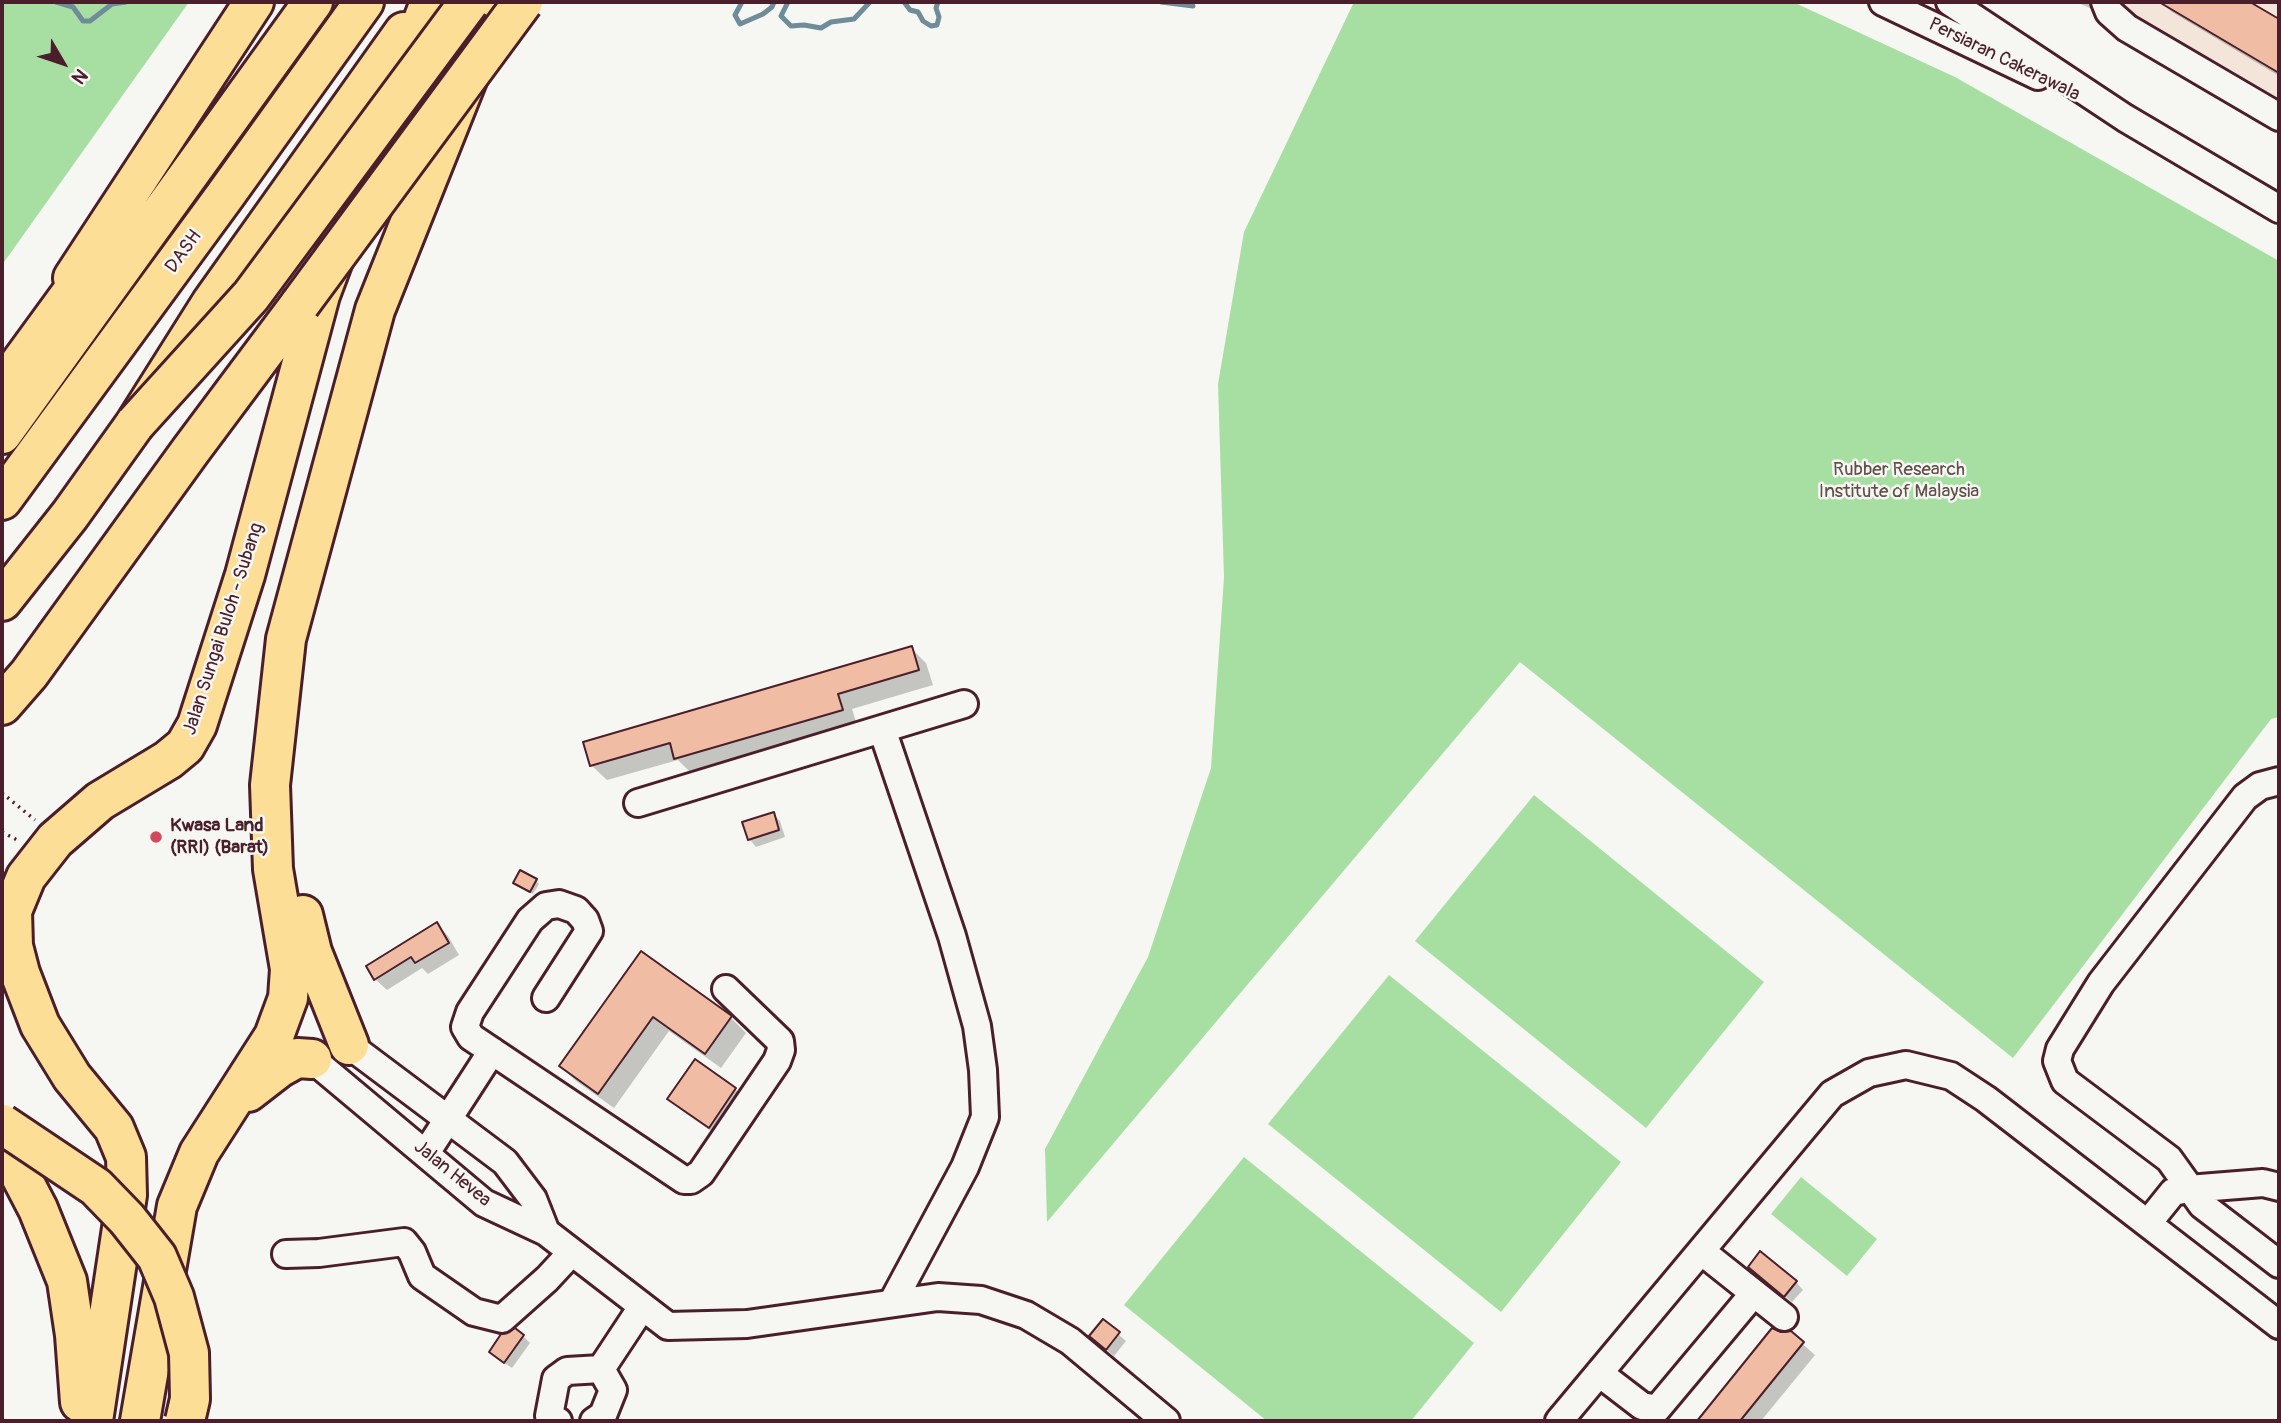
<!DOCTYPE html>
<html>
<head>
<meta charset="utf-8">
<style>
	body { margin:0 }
	#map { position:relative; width:2281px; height:1423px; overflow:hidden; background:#f6f6f2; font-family:Pangolin,sans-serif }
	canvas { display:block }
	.frame { position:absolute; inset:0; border:4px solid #4a1f2b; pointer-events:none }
	.north { position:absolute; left:28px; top:28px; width:70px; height:70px; -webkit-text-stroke:5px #f6f6f2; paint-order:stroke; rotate:129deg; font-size:19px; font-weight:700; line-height:28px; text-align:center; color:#4a1f2b }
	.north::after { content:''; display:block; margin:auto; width:24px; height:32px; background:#4a1f2b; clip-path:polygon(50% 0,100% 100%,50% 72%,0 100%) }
</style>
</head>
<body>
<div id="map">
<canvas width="2281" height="1423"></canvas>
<div class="frame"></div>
<div class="north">N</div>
</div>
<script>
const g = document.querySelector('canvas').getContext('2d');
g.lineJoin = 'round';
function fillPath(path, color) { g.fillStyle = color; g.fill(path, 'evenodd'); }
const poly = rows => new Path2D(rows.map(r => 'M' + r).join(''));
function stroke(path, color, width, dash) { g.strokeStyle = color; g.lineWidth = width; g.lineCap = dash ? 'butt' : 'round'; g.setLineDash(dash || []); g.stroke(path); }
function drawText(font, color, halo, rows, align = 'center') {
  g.font = font + ' Pangolin,sans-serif'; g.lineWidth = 5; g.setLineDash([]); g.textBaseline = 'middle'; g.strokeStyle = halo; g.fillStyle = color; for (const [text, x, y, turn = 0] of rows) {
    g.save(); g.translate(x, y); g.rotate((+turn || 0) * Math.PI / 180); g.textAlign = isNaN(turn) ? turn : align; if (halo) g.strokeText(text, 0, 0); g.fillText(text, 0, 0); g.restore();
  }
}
fillPath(poly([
	[2119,2,2279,2,2279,103,2138,19]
]), '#f4e5db');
fillPath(poly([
	[2,2,189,2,2,265],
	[1354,2,1793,2,1955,77,2279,261,2279,717,2271,719,2013,1058,1520,662,1047,1222,1045,1149,1148,957,1211,768,1224,577,1218,384,1244,232],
	[1534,795,1764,982,1646,1128,1415,941],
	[1389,975,1621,1162,1501,1312,1268,1124],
	[1244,1157,1474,1343,1411,1421,1267,1421,1124,1305],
	[1801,1177,1877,1239,1847,1276,1771,1214]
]), '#a7dfa3');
fillPath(poly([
	[2076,2,2094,2,2092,9],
	[2161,2,2246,2,2279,21,2279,76,2172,12],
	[911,648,926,663,933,685,852,709,857,725,691,773,678,760,607,780,591,765],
	[773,814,780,821,785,837,756,847,749,839],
	[536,881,539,884,533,894,518,886],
	[437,924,448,936,459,955,428,974,422,968,387,990,375,979],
	[642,953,731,1018,746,1033,721,1068,669,1031,614,1108,576,1081,561,1066],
	[695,1061,735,1089,746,1100,721,1138,681,1110,669,1098],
	[1757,1274,1796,1282,1803,1290,1792,1302],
	[1103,1321,1126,1341,1114,1356,1098,1343],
	[1790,1333,1815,1355,1761,1421,1699,1421,1781,1334],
	[523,1336,530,1343,512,1368,498,1359]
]), '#0003');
stroke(poly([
	[56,2,73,7,83,21,90,21,112,4,126,2],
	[742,2,735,15,740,24,763,14,772,7,774,2],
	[788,2,781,16,791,26,804,25,821,28,831,22,854,19,870,2],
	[904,2,910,10,918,12,923,21,931,26,937,25,939,17,936,8,938,2],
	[1161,2,1193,6]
]), '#6e8c99', 5);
const building = poly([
	[2159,2,2250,2,2279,19,2279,73,2159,2],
	[912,646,919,670,838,694,843,710,674,759,670,743,590,766,583,742,912,646],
	[774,812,779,830,748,840,742,822,774,812],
	[520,870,537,879,530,892,513,883,520,870],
	[437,922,449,943,415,963,411,957,374,980,366,966,437,922],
	[641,951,732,1016,705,1054,653,1017,598,1094,559,1066,641,951],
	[695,1059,736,1088,709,1128,667,1099,695,1059],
	[1760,1251,1797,1281,1784,1297,1748,1267,1760,1251],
	[1103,1319,1120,1332,1106,1350,1089,1336,1103,1319],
	[515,1328,524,1335,504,1363,489,1352,501,1334,515,1328],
	[1772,1328,1781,1332,1791,1331,1804,1342,1740,1421,1697,1421,1772,1328]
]);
fillPath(building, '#f1bca4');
stroke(building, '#4a1f2b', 2);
const minor = poly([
	[1883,2,2038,76],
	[1950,2,2125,118,2279,209],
	[2105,2,2109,12,2127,28,2279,117],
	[882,729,952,936,977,1026,983,1070,985,1117,965,1167,892,1303],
	[2279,781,2260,786,2245,797,2101,983,2060,1049,2057,1061,2065,1081,2169,1159,2202,1205,2279,1264],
	[638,803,964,704],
	[546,998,589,931,585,920,576,910,559,904,546,906,530,920,470,1012,465,1027,471,1037,684,1180,691,1180,701,1173,777,1061,781,1050,780,1041,726,989],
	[349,1045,505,1162,533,1199,546,1232],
	[312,1059,484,1203,546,1232,668,1326,747,1324,938,1297,981,1300,1026,1315,1070,1341,1166,1421],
	[426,1153,492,1051],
	[2148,1223,2173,1192,2188,1189,2263,1183,2279,1187],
	[1701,1251,1784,1317],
	[286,1254,319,1253,404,1242,412,1252,422,1276,474,1312,502,1319,547,1279,572,1252],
	[601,1369,642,1307],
	[1599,1373,1642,1406,1657,1409,1754,1293],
	[558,1421,549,1416,556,1379,567,1371,601,1369],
	[594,1421,603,1415,613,1390,601,1369],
	[1559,1421,1832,1094,1869,1073,1906,1065,1951,1076,1986,1099,2279,1325]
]);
const highway = poly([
	[73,278,254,2],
	[2,388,94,262],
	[2,434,313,2],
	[2,500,224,197,364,2],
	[2,601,70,515,135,424,212,302,404,32],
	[2,705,29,674,191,450,300,304],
	[303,915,312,952,349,1045],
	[248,1092,279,1068,297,1058,312,1059],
	[2,1140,38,1209,67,1281,75,1335,80,1402],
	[93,1421,127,1195,126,1157,114,1128,72,1077,40,1025,20,973,13,946,12,911,26,877,55,840,100,801,168,760,185,746,197,725,245,575,320,295,430,2],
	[140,1421,177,1206,199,1153,274,1036,288,998,290,969,273,869,270,785,286,639,375,310,498,2]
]);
stroke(minor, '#4a1f2b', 32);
stroke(highway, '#4a1f2b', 44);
stroke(poly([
	[2,793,35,820],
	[2,832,19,841]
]), '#4a1f2b', 3.5, [2, 5]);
stroke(minor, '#f6f6f2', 26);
stroke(highway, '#fdde96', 38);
const highwayBridge = poly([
	[300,304,523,2],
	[135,424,251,296,469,2],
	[2,1124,96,1187,127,1219,157,1257,174,1297,189,1353,190,1399,185,1421]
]);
stroke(highwayBridge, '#4a1f2b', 44, []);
stroke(highwayBridge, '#fdde96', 38);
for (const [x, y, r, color] of [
	[156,837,7,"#d1495b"]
]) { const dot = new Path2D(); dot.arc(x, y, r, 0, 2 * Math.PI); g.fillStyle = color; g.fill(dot); stroke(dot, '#f6f6f2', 2.5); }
drawText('19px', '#4a1f2b', '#f6f6f2', [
	["Persiaran Cakerawala",2004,60,26],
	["DASH",184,252,-54],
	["Jalan Sungai Buloh - Subang",224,629,-72],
	["Jalan Hevea",452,1174,39]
]);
drawText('19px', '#614f49', '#f6f6f2', [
	["Rubber Research",1899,470],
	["Institute of Malaysia",1899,492]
]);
drawText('bold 19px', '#4a1f2b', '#f6f6f2', [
	["Kwasa Land",170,826],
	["(RRI) (Barat)",170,848]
], 'left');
</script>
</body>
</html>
